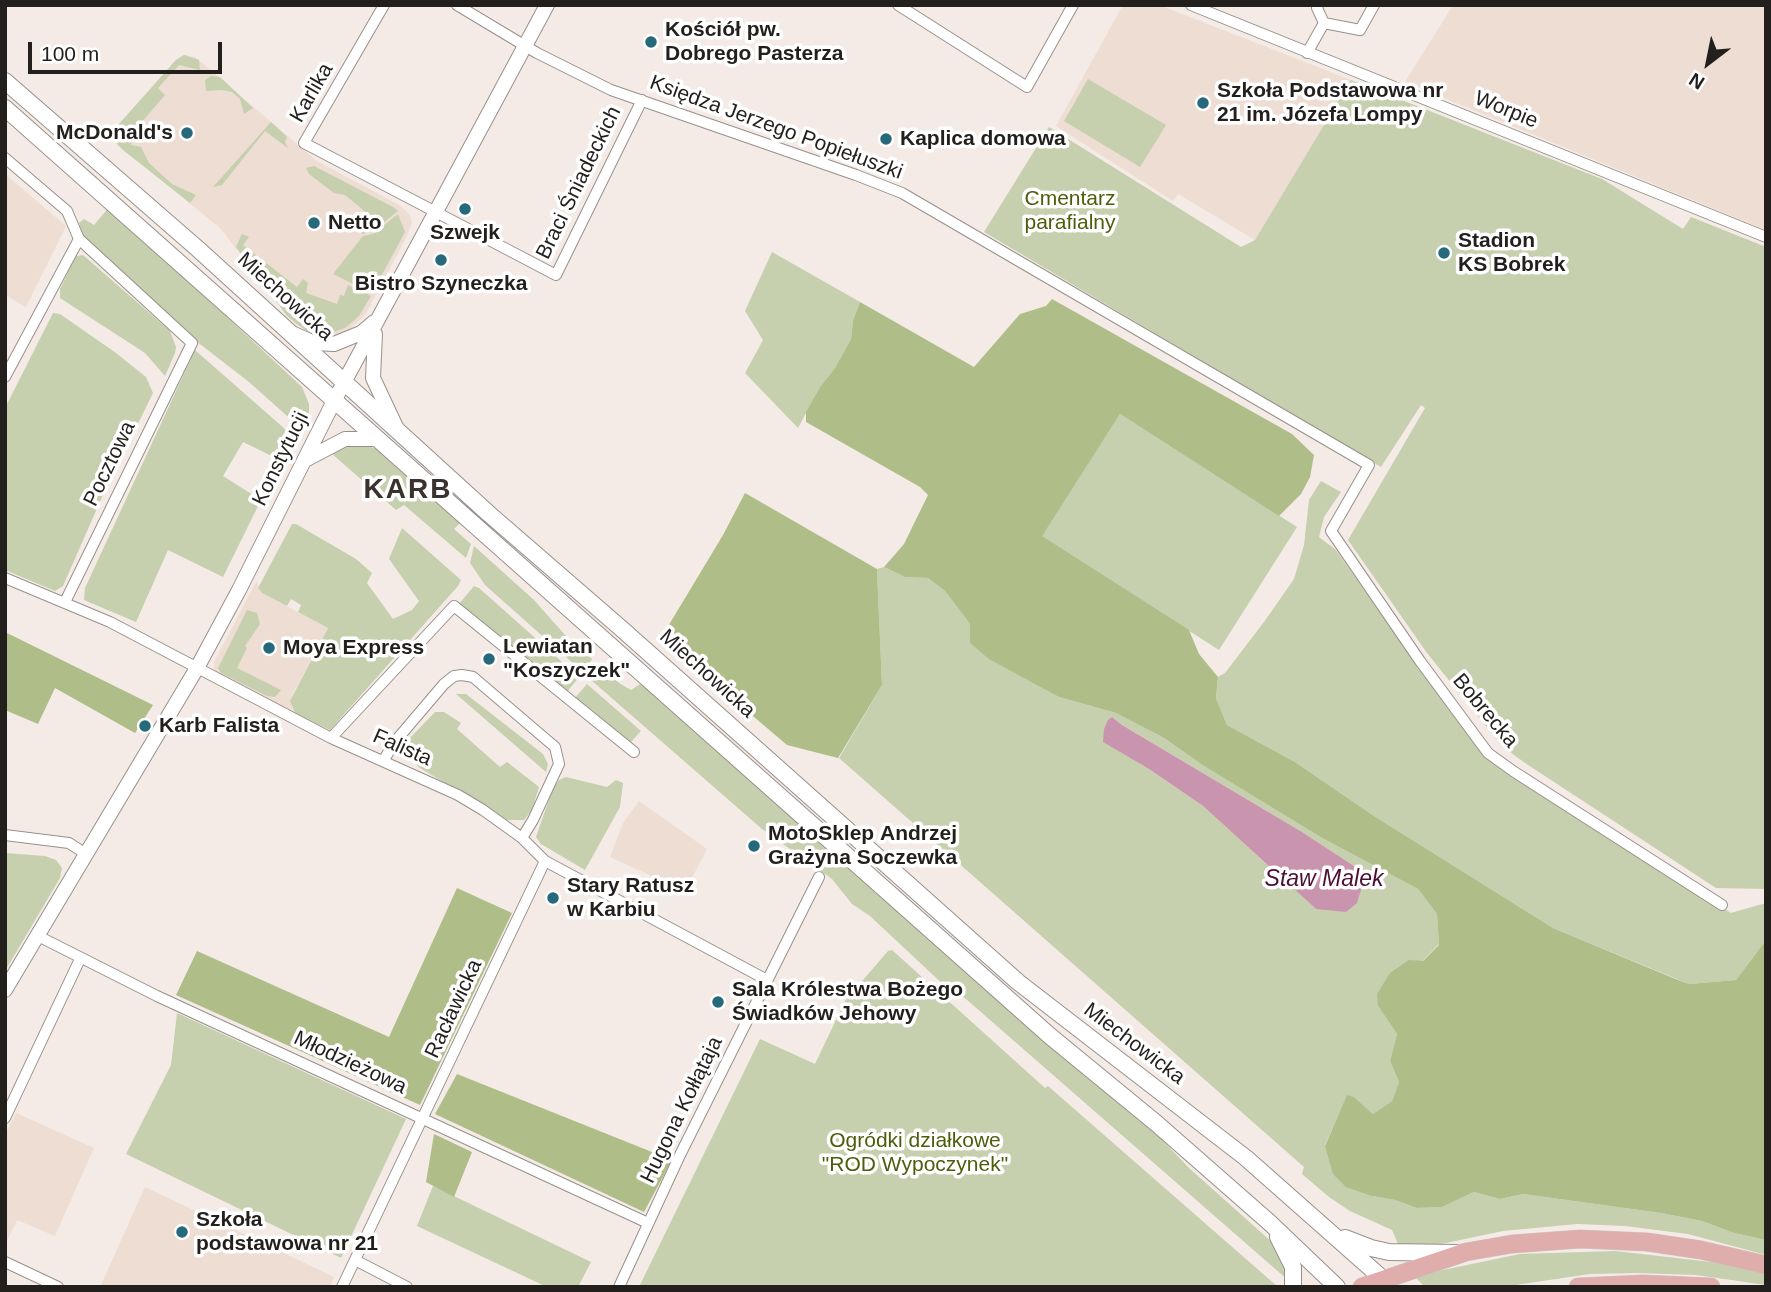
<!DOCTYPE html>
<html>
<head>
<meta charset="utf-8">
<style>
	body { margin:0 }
	#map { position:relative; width:1771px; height:1292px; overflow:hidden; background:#f4ebe6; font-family:Arial,sans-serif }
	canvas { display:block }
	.frame { position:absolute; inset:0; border:7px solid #221f1d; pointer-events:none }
	.north { position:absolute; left:1673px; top:28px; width:70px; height:70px; -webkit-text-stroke:5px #fff; paint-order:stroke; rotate:212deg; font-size:19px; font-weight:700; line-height:28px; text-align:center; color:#221f1d }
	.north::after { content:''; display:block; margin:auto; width:24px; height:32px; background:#221f1d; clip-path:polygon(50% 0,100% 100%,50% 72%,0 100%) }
	.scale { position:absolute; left:28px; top:42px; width:194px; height:32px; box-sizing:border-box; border:4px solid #221f1d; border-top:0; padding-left:9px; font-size:21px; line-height:24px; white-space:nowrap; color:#221f1d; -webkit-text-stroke:5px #fff; paint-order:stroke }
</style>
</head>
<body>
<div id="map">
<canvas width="1771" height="1292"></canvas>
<div class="frame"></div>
<div class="north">N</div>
<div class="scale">100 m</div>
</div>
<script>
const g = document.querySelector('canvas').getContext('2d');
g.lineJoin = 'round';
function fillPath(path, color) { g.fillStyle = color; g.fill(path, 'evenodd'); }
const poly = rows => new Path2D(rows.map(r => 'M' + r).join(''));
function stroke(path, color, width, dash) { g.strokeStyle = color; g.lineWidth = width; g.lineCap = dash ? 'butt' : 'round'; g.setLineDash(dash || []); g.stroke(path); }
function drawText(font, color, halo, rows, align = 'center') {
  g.font = font + ' Arial,sans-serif'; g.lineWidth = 7; g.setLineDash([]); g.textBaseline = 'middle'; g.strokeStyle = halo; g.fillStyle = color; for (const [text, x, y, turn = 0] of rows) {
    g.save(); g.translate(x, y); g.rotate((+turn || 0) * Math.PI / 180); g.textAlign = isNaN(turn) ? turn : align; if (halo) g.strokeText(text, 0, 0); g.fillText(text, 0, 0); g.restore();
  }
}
fillPath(poly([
	[1123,5,1159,5,1351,80,1255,240,1178,194,1173,201,1056,126],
	[1453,5,1766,5,1766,230,1405,82],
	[184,55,195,57,317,161,401,206,409,214,412,222,407,236,365,315,348,331,332,337,320,337,295,324,220,228,117,144,116,132,119,124,176,60],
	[5,174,66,226,26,307,5,295],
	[257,580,259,590,262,593,328,628,292,695,292,709,295,713,215,672,214,668,214,662],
	[639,801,707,849,685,891,610,857,623,823],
	[16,1113,94,1148,55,1236,17,1220,5,1245,5,1134],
	[145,1187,334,1277,330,1287,100,1287]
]), '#edddd3');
fillPath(poly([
	[184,55,199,60,200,70,179,65,158,88,165,95,134,131,131,145,141,147,149,163,172,184,196,195,190,203,123,150,117,144,116,136,119,124,176,60],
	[211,76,220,77,253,108,244,114,240,99,232,92,222,90,206,91,205,80],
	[1088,79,1166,125,1140,167,1064,121],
	[1351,80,1602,179,1683,229,1691,217,1766,247,1766,889,1716,888,1525,763,1502,746,1427,653,1348,540,1425,408,1421,405,1381,467,984,232,1049,127,1241,247,1255,240],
	[271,122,287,137,285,142,288,148,265,131,222,185,213,187],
	[314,166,393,207,398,211,373,231,361,234,373,218,345,195,334,193,309,174,306,168],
	[109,207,302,387,309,404,309,418,305,432,249,382,196,341,84,239,79,223,84,219,94,225],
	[398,214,405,232,372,293,333,274,363,236,373,234],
	[242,234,249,237,243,245,297,287,303,279,308,283,306,293,337,304,340,295,344,296,348,285,371,296,359,316,345,328,330,333,317,331,316,335,309,333,287,316,236,247],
	[772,252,860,302,853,320,851,339,835,368,820,387,798,428,745,373,763,340,745,311],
	[83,255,170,331,176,347,175,353,165,376,145,353,60,298,60,289,76,256],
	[53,313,60,314,116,353,146,377,153,393,102,497,63,586,55,591,5,570,5,408],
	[195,350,294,437,282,461,243,442,223,476,261,500,223,577,168,550,136,622,84,600,85,588],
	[1120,414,1297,527,1219,650,1041,536],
	[347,446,367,446,377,449,461,522,454,529,471,544,466,558,404,505,396,510,331,453],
	[1321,481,1341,492,1324,517,1319,537,1336,550,1414,661,1494,762,1731,913,1766,903,1766,940,1736,980,1689,984,1553,928,1374,816,1295,762,1227,725,1216,698,1218,677,1225,673,1264,622,1294,579,1304,545,1309,500],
	[292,524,296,524,356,559,372,573,367,583,393,619,412,610,419,601,389,559,402,528,461,580,458,586,330,730,295,713,290,701,328,628,298,612,301,605,291,599,287,606,262,593,258,588],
	[474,546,534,600,565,635,592,659,584,673,485,585,470,563],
	[884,567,905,577,928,578,945,591,970,624,970,643,1059,697,1116,713,1164,738,1204,766,1322,838,1418,889,1437,914,1439,944,1378,1006,1397,1034,1390,1061,1399,1082,1392,1101,1373,1114,1354,1097,1347,1096,1325,1145,1372,1196,1395,1200,1417,1208,1442,1207,1474,1192,1500,1199,1523,1194,1661,1213,1702,1221,1734,1233,1766,1240,1766,1255,1688,1234,1625,1226,1577,1224,1503,1231,1441,1244,1398,1244,1392,1230,1350,1211,1329,1197,1302,1174,1304,1167,839,758,882,685,877,569],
	[1112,717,1122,725,1302,832,1354,866,1362,886,1316,909,1203,806,1149,769,1104,742,1104,729],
	[474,586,479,588,579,677,567,692,458,605],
	[247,610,257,613,260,624,245,646,247,648,237,668,281,690,275,697,267,696,221,673,218,668],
	[601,667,619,683,631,690,640,684,651,691,1147,1124,1189,1168,1274,1244,1284,1262,1289,1281,966,999,947,988,870,916,852,904,832,879,762,829,591,680],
	[587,684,641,731,630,743,592,710,590,713,574,699],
	[456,694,466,694,543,754,548,764,546,772],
	[435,712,444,712,461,723,457,729,500,767,507,762,539,787,532,810,524,820,507,820,420,768,409,759,406,750,410,738],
	[566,777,607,787,616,780,623,783,620,807,585,870,541,844,536,837,553,788,559,780],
	[5,853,45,856,56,860,62,868,60,878,5,971],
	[892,950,1045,1088,1048,1086,1278,1287,639,1287,760,1039,815,1064,845,1001,888,951],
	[177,1013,406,1119,341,1258,126,1154,171,1065],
	[433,1186,591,1262,578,1287,547,1287,417,1226],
	[1615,1251,1729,1264,1766,1273,1766,1285,1696,1275,1637,1273,1590,1274,1502,1287,1425,1287,1414,1276,1520,1254]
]), '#c6cfae');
fillPath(poly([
	[1052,299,1292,434,1314,455,1310,477,1301,494,1279,516,1120,414,1042,536,1189,630,1199,654,1218,677,1216,698,1227,725,1295,762,1374,816,1553,928,1673,978,1689,984,1736,980,1766,940,1766,1240,1734,1233,1702,1221,1661,1213,1523,1194,1500,1199,1474,1192,1442,1207,1417,1208,1395,1200,1372,1196,1346,1187,1333,1174,1325,1146,1347,1095,1354,1097,1373,1114,1392,1101,1399,1082,1390,1061,1397,1034,1378,1006,1377,994,1390,973,1409,960,1423,961,1439,945,1437,914,1418,889,1322,838,1204,766,1164,738,1116,713,1059,697,989,659,970,643,970,624,945,591,928,578,905,577,884,567,904,544,928,495,920,487,806,422,806,412,820,387,835,368,851,339,853,320,860,302,974,367,1020,314,1046,306],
	[745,493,877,569,882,685,838,758,787,745,661,638,723,535],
	[5,632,153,705,135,733,55,688,38,724,5,710],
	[457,888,512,913,420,1105,176,995,197,951,389,1037],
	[457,1074,672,1160,644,1212,435,1114],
	[434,1134,472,1152,454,1197,426,1182]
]), '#afbd89');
fillPath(poly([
	[1112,717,1122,725,1302,832,1354,866,1362,886,1357,903,1346,912,1316,909,1203,806,1149,769,1103,742,1104,729,1108,720]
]), '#c994ad');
const minor = poly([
	[384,5,304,143,556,275,642,100],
	[457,5,537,53,611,90,856,175,902,193,1369,465,1331,531,1420,661,1488,753,1513,771,1722,905],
	[898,5,1027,87,1073,5],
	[1191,5,1766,237],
	[1318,5,1317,8,1324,23],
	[1307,53,1324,23,1360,30,1374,5],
	[5,158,67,211,79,239,192,343,65,602],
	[5,377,79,239],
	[5,578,110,622,331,738,458,795,483,810,522,838,545,861,767,980],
	[331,738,454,606,634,752],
	[384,760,393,744,444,684,454,676,462,675,473,677,555,747,559,764,533,820,522,838],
	[5,835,69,843,86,854],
	[38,936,157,996,648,1223],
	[5,1118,80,959],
	[355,1260,407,1287],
	[5,1262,58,1287],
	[342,1287,545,861],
	[619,1287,680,1155,819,877]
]);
const tertiary = poly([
	[294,334,314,343,334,344,361,333,374,322],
	[375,334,373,378,396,427],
	[305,460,345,439,377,439],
	[5,990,197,668,239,590,334,401,547,5]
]);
const secondary = poly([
	[5,81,198,249,488,513,623,630,1018,982,1246,1158,1384,1280],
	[5,108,1050,1036,1156,1123,1270,1223,1337,1287],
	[1278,1237,1293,1267,1293,1287],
	[1345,1238,1371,1248,1389,1252,1456,1253]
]);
const primary = poly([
	[1362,1287,1466,1252,1512,1244,1580,1239,1647,1242,1701,1250,1766,1265],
	[1578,1287,1643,1284,1711,1287]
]);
stroke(minor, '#98908b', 12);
stroke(tertiary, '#98908b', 16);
stroke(secondary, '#98908b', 18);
stroke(primary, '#cac9c9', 19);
stroke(minor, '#fff', 10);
stroke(tertiary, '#fff', 14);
stroke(secondary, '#fff', 16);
stroke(primary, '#dfaeac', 18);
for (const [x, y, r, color] of [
	[651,42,7,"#25697b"],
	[1203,103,7,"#25697b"],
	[187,133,7,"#25697b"],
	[886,139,7,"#25697b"],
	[465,209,7,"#25697b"],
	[314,223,7,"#25697b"],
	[1444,253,7,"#25697b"],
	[441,260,7,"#25697b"],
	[269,648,7,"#25697b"],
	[489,659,7,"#25697b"],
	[145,726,7,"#25697b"],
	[754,846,7,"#25697b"],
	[553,898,7,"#25697b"],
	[718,1002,7,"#25697b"],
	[182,1232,7,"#25697b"]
]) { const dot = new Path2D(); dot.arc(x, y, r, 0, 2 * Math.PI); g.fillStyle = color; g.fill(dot); stroke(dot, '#fff', 2.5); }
drawText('bold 21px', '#221f1d', '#fff', [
	["Kościół pw.",665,30],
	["Dobrego Pasterza",665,54],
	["Szkoła Podstawowa nr",1217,91],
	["21 im. Józefa Lompy",1217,115],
	["McDonald's",173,133,"right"],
	["Kaplica domowa",900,139],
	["Netto",328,223],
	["Szwejk",465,233,"center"],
	["Stadion",1458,241],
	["KS Bobrek",1458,265],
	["Bistro Szyneczka",441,284,"center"],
	["Lewiatan",503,647],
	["\"Koszyczek\"",503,671],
	["Moya Express",283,648],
	["Karb Falista",159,726],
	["MotoSklep Andrzej",768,834],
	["Grażyna Soczewka",768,858],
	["Stary Ratusz",567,886],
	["w Karbiu",567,910],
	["Sala Królestwa Bożego",732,990],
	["Świadków Jehowy",732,1014],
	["Szkoła",196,1220],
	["podstawowa nr 21",196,1244]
], 'left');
drawText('21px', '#221f1d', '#fff', [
	["Karlika",312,93,-60],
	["Worpie",1506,110,22],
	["Księdza Jerzego Popiełuszki",776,128,20],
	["Braci Śniadeckich",579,183,-64],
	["Miechowicka",285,297,42],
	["Konstytucji",281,459,-64],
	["Pocztowa",110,464,-64],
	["Miechowicka",707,674,42],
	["Bobrecka",1485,711,50],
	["Falista",402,748,24],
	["Racławicka",454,1009,-65],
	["Miechowicka",1134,1044,37],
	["Młodzieżowa",350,1063,25],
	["Hugona Kołłątaja",682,1110,-64]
]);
drawText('21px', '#4e5d0b', '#fff', [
	["Cmentarz",1070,199],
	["parafialny",1070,223],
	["Ogródki działkowe",915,1141],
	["\"ROD Wypoczynek\"",915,1165]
]);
drawText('italic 23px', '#4c0d32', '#fff', [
	["Staw Malek",1324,880]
]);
g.letterSpacing = '2px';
drawText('bold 28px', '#39322e', '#fff', [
	["KARB",408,490]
]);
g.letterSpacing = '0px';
</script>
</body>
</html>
